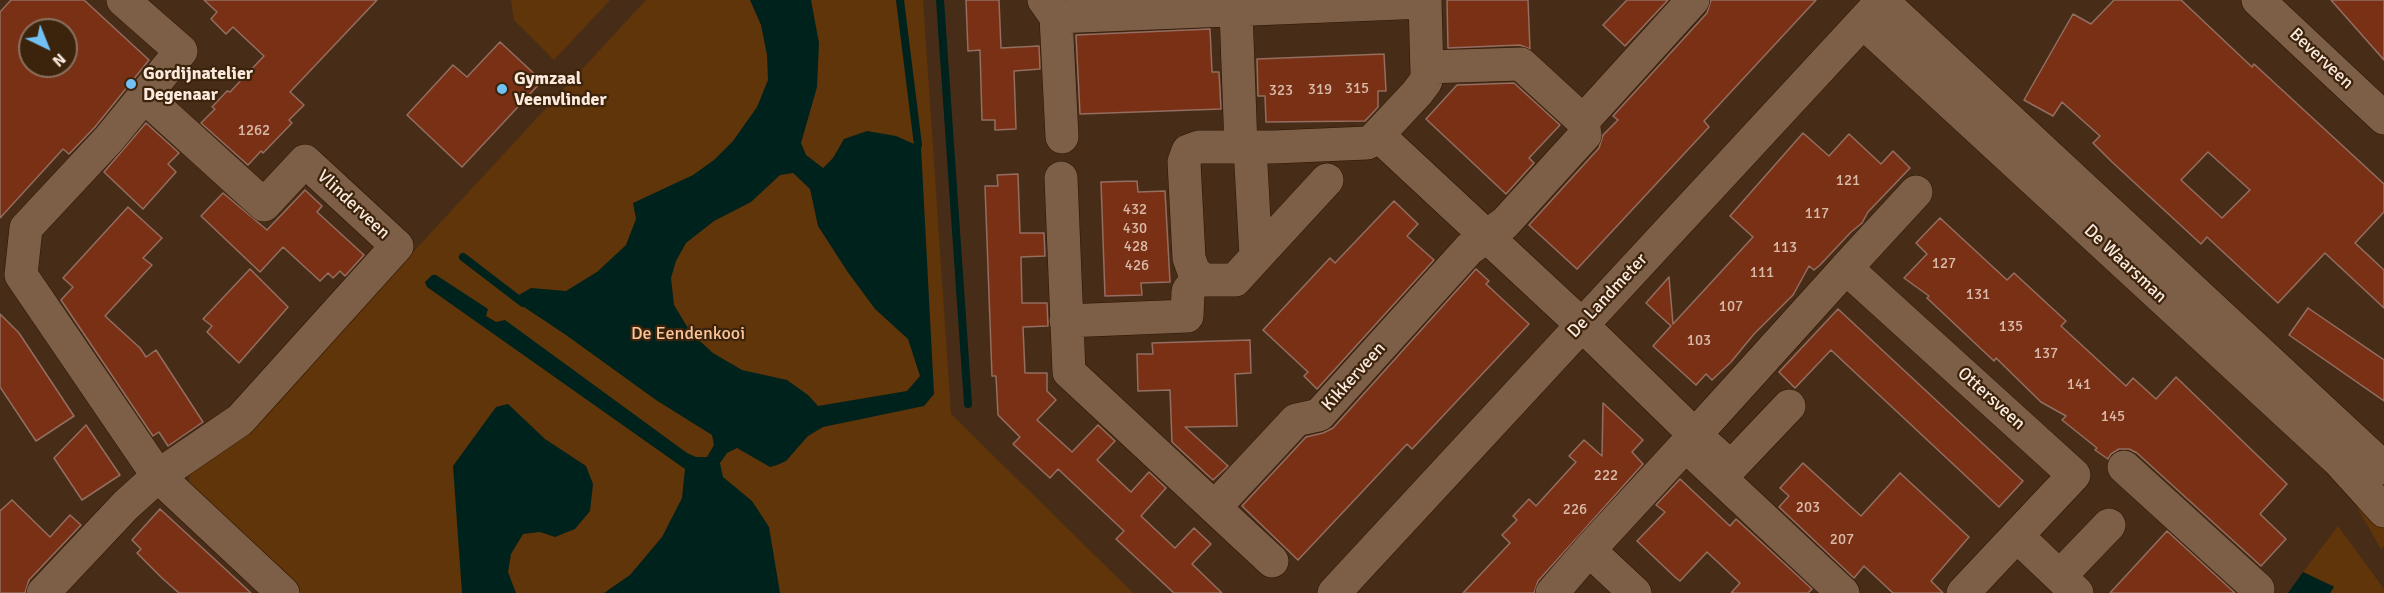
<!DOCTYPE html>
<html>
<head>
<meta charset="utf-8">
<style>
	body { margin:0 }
	#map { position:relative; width:2384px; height:593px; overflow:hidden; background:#472d17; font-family:Signika,sans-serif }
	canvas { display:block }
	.north { position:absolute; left:18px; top:18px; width:60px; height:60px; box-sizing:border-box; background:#3c230c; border:2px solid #88725f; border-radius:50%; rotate:137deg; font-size:16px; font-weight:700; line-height:24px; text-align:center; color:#fae9dc }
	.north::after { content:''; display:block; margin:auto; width:21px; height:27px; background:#72c1f5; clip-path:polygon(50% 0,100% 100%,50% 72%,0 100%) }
</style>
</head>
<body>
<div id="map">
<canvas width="2384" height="593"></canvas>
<div class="north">N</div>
</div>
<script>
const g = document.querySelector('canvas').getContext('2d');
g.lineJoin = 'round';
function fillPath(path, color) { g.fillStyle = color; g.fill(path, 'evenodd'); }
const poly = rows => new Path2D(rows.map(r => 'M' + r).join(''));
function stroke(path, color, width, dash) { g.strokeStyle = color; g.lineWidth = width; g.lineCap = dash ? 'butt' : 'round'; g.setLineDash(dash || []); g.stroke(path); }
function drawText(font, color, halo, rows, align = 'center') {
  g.font = font + ' Signika,sans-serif'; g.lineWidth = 4.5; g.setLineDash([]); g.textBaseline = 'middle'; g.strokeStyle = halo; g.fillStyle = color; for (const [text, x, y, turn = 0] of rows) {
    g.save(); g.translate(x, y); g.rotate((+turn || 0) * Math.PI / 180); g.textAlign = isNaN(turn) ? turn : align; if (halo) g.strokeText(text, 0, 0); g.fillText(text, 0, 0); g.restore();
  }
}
fillPath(poly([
	[511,0,610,0,554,60,514,20],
	[646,0,923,0,951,414,1133,593,292,593,189,487,190,458,404,262],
	[2350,495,2384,522,2384,546,2381,549],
	[2338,526,2384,589,2384,593,2330,593,2334,586,2303,572]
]), '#603509');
fillPath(poly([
	[750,0,811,0,819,43,817,87,801,143,806,155,823,168,833,158,844,139,867,131,896,136,921,147,934,394,924,406,823,427,808,436,786,461,777,465,770,467,737,448,727,453,720,463,723,477,752,501,769,527,780,593,604,593,630,575,662,537,682,498,685,469,427,287,425,282,432,275,436,275,488,309,486,316,496,322,505,320,687,453,696,457,707,457,714,445,712,435,656,400,566,335,512,299,531,288,566,291,597,272,626,245,636,219,633,203,693,175,714,160,733,141,757,107,768,80,767,55,761,25],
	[793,173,810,189,818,226,847,271,875,309,908,339,920,376,907,391,818,406,808,395,787,380,742,370,713,353,691,333,674,305,671,278,676,261,686,243,714,221,751,202,780,175],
	[508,404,545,439,586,466,593,484,590,511,575,529,555,537,540,532,523,534,511,554,508,572,516,593,462,593,453,466,496,407],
	[2303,572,2334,587,2330,593,2288,593]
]), '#00221c');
stroke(poly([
	[900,0,918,145],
	[940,0,968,404],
	[463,257,523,303]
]), '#00221c', 8);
const building = poly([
	[11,0,84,0,149,60,95,127,69,154,63,149,0,218,0,12,11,0],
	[30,30,66,30,66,66,30,66,30,30],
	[204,0,377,0,290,92,304,105,289,120,292,123,263,153,261,151,248,165,201,123,215,109,212,107,227,91,230,92,264,56,233,27,226,34,211,19,217,12,204,0],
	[966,0,999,0,1001,48,1039,46,1040,69,1014,71,1016,129,995,130,995,120,982,120,980,50,968,51,966,0],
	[1447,0,1528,0,1530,49,1520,45,1448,48,1447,0],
	[1627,0,1668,0,1625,46,1603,25,1627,0],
	[1711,0,1816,0,1704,121,1709,127,1577,269,1529,225,1599,148,1603,135,1618,120,1613,116,1707,13,1711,0],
	[2114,0,2181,0,2252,67,2254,64,2384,184,2384,212,2355,243,2384,270,2384,308,2325,253,2278,303,2207,237,2201,244,2111,161,2093,143,2100,136,2062,102,2053,116,2024,100,2073,14,2091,24,2114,0],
	[2208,152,2250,190,2222,218,2181,180,2208,152],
	[2331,0,2384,0,2384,60,2331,0],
	[1210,29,1212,72,1219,72,1221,109,1080,114,1076,35,1210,29],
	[500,42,542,81,462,167,407,115,453,65,467,77,500,42],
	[1384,54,1386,91,1378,91,1378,107,1365,121,1266,122,1265,96,1258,96,1257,59,1384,54],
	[1514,83,1560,125,1529,158,1534,163,1506,194,1426,119,1457,85,1514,83],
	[146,123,179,153,168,164,176,172,143,209,104,172,146,123],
	[1803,133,1829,156,1849,134,1881,164,1893,151,1910,168,1868,212,1862,223,1851,232,1820,265,1814,270,1809,266,1793,295,1754,334,1731,362,1712,380,1706,374,1696,385,1653,346,1671,326,1646,303,1669,277,1673,324,1753,237,1730,216,1803,133],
	[1018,174,1020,233,1044,233,1045,256,1021,257,1022,303,1047,303,1048,326,1023,327,1025,373,1047,373,1047,391,1056,400,1037,420,1072,452,1098,425,1115,441,1097,460,1131,492,1149,472,1166,488,1141,516,1175,548,1194,528,1211,544,1192,564,1222,593,1174,593,1116,539,1124,531,1058,469,1050,478,1013,444,1020,437,998,415,996,376,992,376,985,186,998,186,997,175,1018,174],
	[1137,181,1138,192,1165,191,1170,282,1141,283,1142,295,1105,296,1101,182,1137,181],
	[305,190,322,206,317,212,364,255,345,276,340,271,333,278,328,273,320,281,283,247,260,272,201,216,223,193,267,230,305,190],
	[1394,201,1418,224,1407,236,1434,260,1317,389,1304,376,1308,372,1263,330,1330,258,1335,263,1394,201],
	[128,207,162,238,143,258,152,265,105,316,140,348,146,357,156,350,203,422,168,446,159,432,153,436,61,300,73,287,63,278,128,207],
	[1940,218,2007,280,2014,273,2066,321,2061,326,2126,386,2133,378,2156,399,2176,377,2287,484,2260,514,2286,539,2261,566,2137,453,2129,449,2119,449,2111,454,2108,459,2095,450,2097,448,2062,420,2066,416,2041,402,1996,358,1994,361,1961,330,1927,298,1929,296,1904,278,1927,254,1916,243,1940,218],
	[250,269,288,307,239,363,207,332,212,326,203,319,250,269],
	[1476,269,1489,281,1486,284,1529,324,1412,449,1407,444,1298,560,1242,506,1306,437,1323,433,1333,428,1476,269],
	[2308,308,2384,360,2384,401,2289,335,2308,308],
	[1838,309,2023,481,1999,507,1831,350,1795,388,1779,372,1838,309],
	[0,314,19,333,74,416,36,441,0,387,0,314],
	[1250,340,1251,373,1235,374,1237,426,1185,427,1228,466,1213,480,1172,442,1170,390,1138,391,1137,354,1153,354,1152,343,1250,340],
	[1603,403,1643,440,1632,452,1643,464,1538,581,1534,593,1463,593,1510,543,1502,535,1517,520,1513,516,1529,499,1536,506,1576,462,1569,456,1584,440,1602,456,1603,403],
	[86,425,120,475,82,500,54,458,86,425],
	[1803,463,1861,516,1900,473,1969,537,1931,581,1943,593,1893,593,1864,566,1854,578,1779,507,1789,496,1780,488,1803,463],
	[1680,479,1730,526,1736,519,1812,589,1808,593,1731,593,1740,583,1707,552,1680,581,1676,578,1637,541,1665,512,1656,505,1680,479],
	[12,500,50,537,70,515,81,525,29,580,25,593,0,593,0,511,12,500],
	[160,509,223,567,251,593,179,593,162,578,137,553,141,549,132,540,160,509],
	[2167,531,2235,593,2110,593,2167,531]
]);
fillPath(building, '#7a3015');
stroke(building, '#936e61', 1.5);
const minor = poly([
	[123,0,181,51,109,139,26,228,21,275,158,476,283,593],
	[1044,0,1056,17,1425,2],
	[2258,0,2384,118],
	[1882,1,2384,468],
	[1236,11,1241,147],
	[1056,17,1062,137],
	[1863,22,2338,460,2384,511],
	[1583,121,1693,0],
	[1379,136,1582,325,1695,435,1846,268,2074,475,1963,593],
	[1250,147,1256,257,1235,280,1204,280,1194,272,1189,258,1184,162,1188,151,1199,147,1274,147,1367,143,1373,140,1417,93,1426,81,1427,74,1425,0],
	[1061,178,1069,372,1272,561],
	[1256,257,1327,180],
	[1846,268,1916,192],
	[1066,321,1187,316,1188,291,1199,277],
	[1700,459,1843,593],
	[2124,467,2258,589],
	[1215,507,1296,420,1319,415,1469,249,1505,223,1585,135,1583,121,1521,64,1427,67],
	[2017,536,2077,593],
	[2060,576,2109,525],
	[43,593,126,505,158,476,240,420,397,246,305,161,264,205,144,96],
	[1334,593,1883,0],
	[1552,593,1589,550],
	[1635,593,1589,550,1695,435,1731,467,1789,406]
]);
stroke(minor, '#2d1400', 34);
stroke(minor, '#7d5f48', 33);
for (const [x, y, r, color] of [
	[131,84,6,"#72c1f5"],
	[502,89,6,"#72c1f5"]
]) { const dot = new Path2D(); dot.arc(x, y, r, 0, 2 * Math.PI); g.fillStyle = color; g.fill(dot); stroke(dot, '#3c230c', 2); }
drawText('15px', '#dabbaa', null, [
	["315",1357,89],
	["319",1320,90],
	["323",1281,91],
	["1262",254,131],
	["121",1848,181],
	["432",1135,210],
	["117",1817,214],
	["430",1135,229],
	["428",1136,247],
	["113",1785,248],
	["127",1944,264],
	["426",1137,266],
	["111",1762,273],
	["131",1978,295],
	["107",1731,307],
	["135",2011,327],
	["103",1699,341],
	["137",2046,354],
	["141",2079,385],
	["145",2113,417],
	["222",1606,476],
	["203",1808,508],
	["226",1575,510],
	["207",1842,540]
]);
drawText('18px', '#fae9dc', '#3c230c', [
	["Beverveen",2321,59,43],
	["Vlinderveen",353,205,43],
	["De Waarsman",2125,264,43],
	["De Landmeter",1608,296,-47],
	["Kikkerveen",1354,377,-48],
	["Ottersveen",1991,399,42]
]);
drawText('bold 18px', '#fae9dc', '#3c230c', [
	["Gordijnatelier",143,74],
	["Degenaar",143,95],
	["Gymzaal",514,79],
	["Veenvlinder",514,100]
], 'left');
drawText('18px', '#fcc69b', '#3c230c', [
	["De Eendenkooi",688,334]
]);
</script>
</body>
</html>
